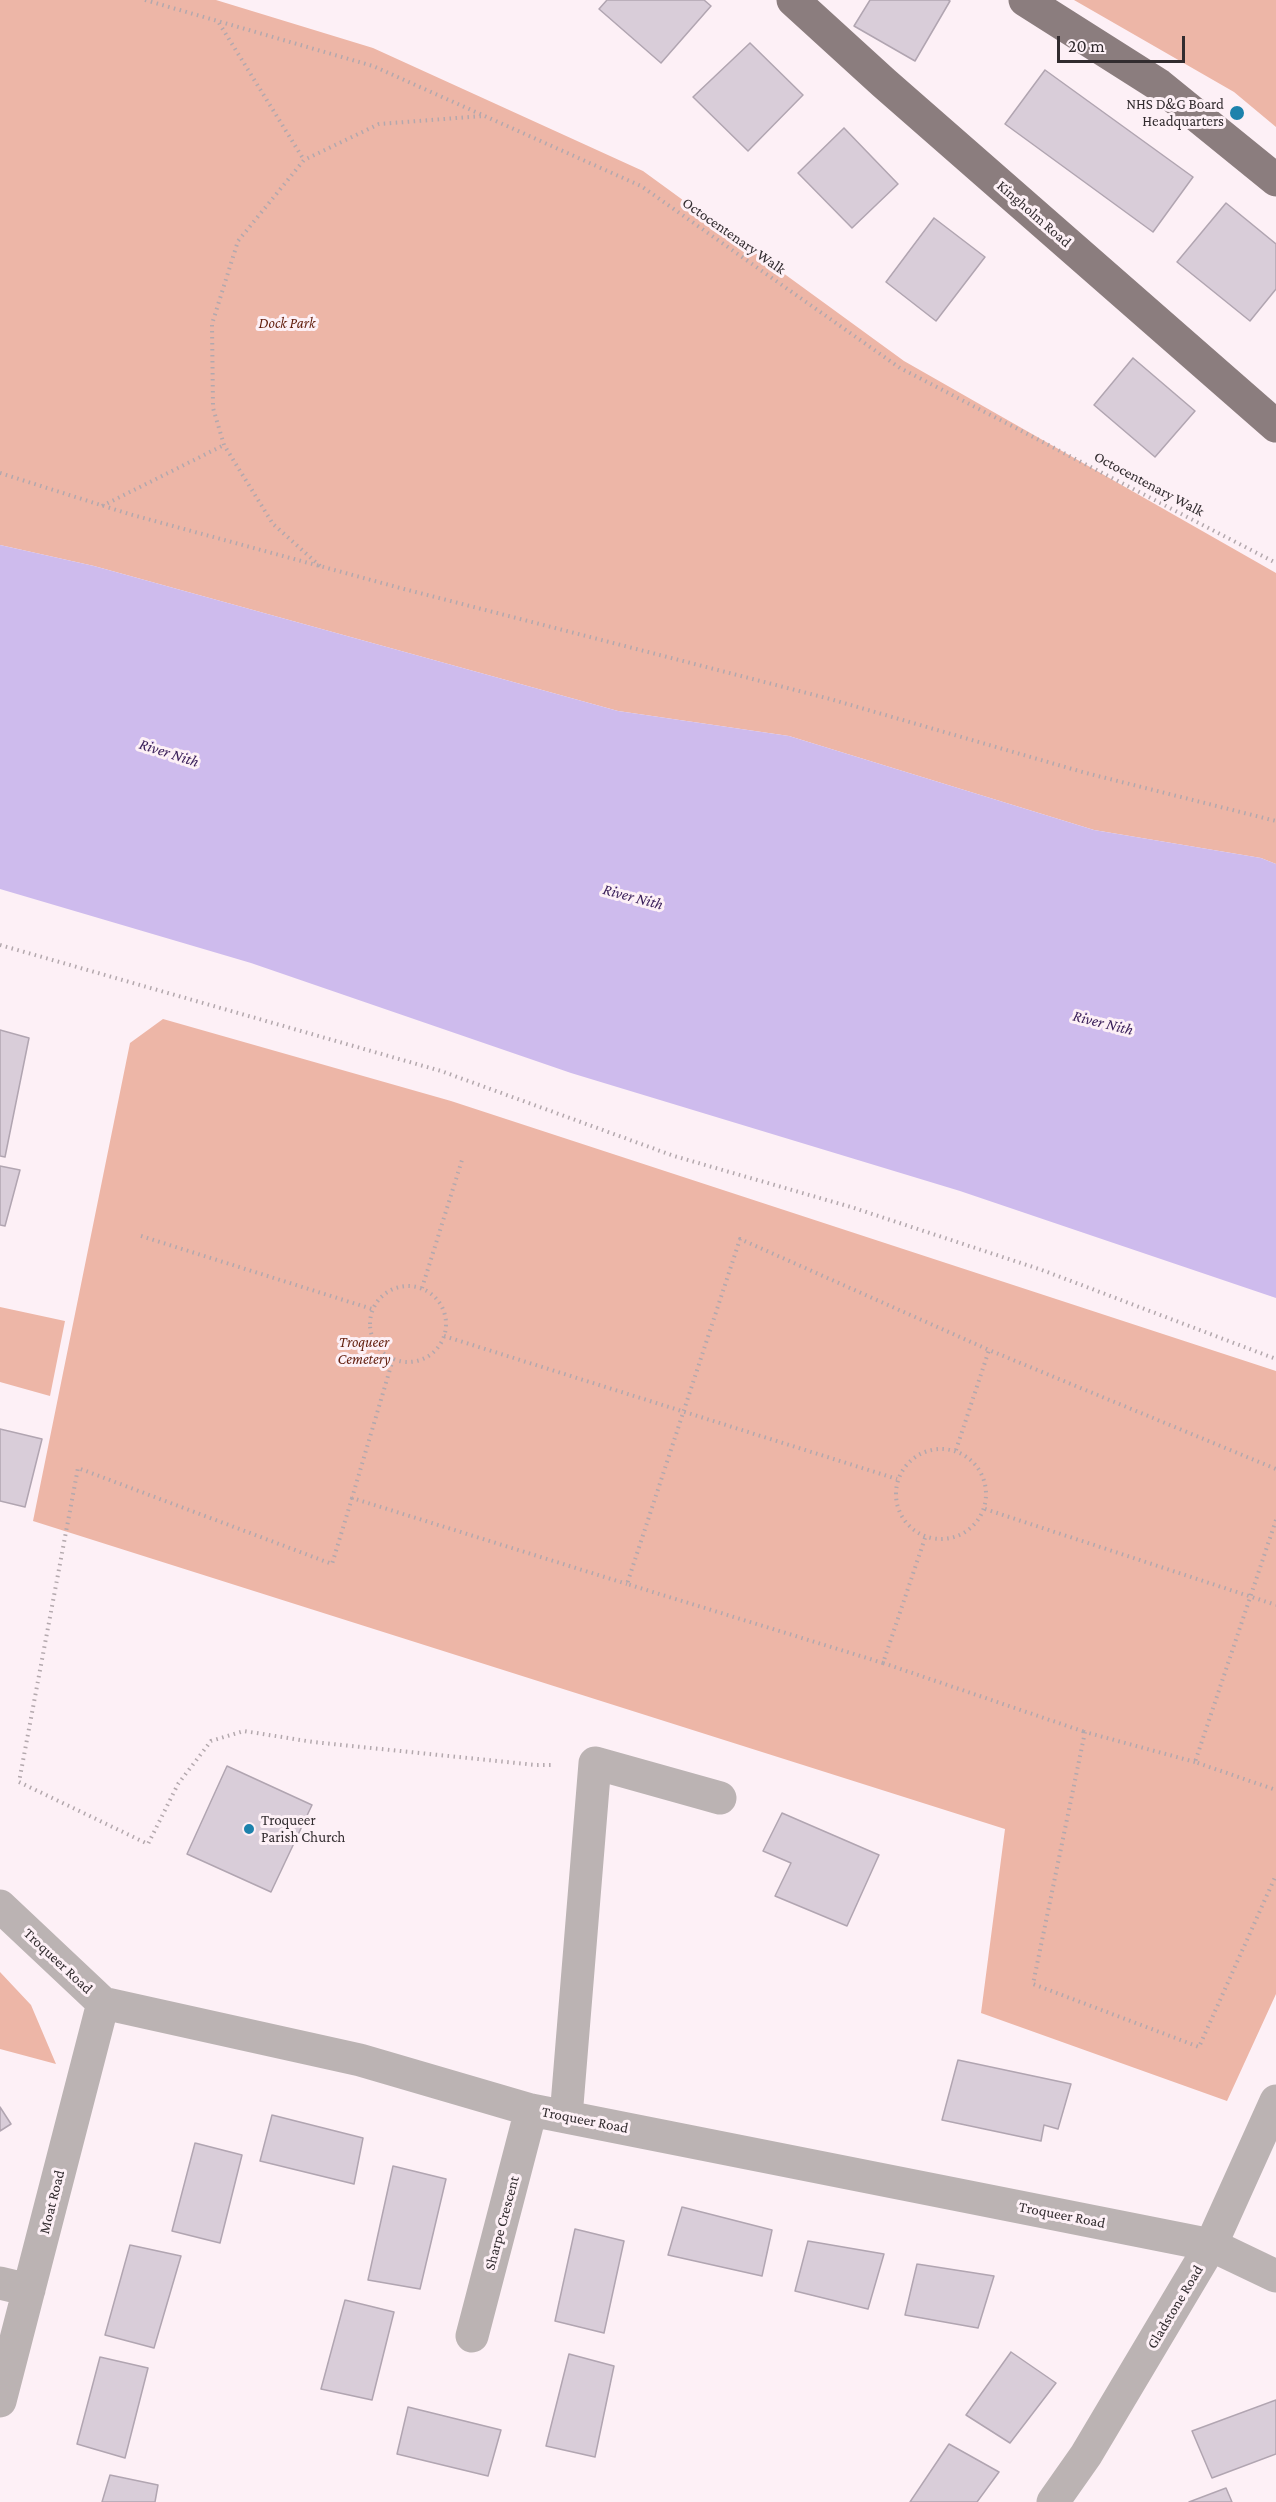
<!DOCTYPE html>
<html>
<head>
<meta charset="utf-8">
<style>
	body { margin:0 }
	#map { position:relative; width:1276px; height:2502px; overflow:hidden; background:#fdf0f6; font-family:"Crimson Pro",serif }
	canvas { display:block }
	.scale { position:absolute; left:1057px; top:36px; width:128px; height:27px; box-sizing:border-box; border:3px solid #322c2f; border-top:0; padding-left:8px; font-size:18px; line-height:21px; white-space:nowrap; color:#322c2f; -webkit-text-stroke:4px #fdf0f6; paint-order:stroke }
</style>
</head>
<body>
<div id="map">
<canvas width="1276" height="2502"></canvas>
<div class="scale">20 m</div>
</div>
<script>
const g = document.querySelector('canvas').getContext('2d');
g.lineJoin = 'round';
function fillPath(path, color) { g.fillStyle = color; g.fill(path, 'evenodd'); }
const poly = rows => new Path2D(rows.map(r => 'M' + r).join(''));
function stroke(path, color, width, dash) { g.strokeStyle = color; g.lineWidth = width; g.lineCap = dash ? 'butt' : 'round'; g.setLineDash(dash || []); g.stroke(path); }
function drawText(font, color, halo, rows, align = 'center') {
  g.font = font + ' "Crimson Pro",serif'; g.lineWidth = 6; g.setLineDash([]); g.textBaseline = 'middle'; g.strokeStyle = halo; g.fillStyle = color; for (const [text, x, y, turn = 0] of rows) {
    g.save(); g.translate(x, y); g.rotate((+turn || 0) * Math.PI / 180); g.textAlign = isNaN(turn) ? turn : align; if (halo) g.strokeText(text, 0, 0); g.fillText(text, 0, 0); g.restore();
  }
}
fillPath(poly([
	[0,0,216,0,373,48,643,171,904,361,1276,573,1276,864,1261,858,1094,830,789,736,618,711,94,566,0,545],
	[1074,0,1276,0,1276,127,1234,92],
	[163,1019,451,1101,1276,1371,1276,1994,1227,2101,981,2013,1005,1829,33,1521,130,1043],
	[0,1307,65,1321,50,1396,0,1382],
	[0,1972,31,2005,56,2064,0,2049]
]), '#edb6a7');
fillPath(poly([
	[0,545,94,566,618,711,789,736,1094,830,1261,858,1276,864,1276,1298,960,1191,571,1073,251,963,0,889]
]), '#cebbed');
const building = poly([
	[607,0,704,0,711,6,661,63,599,9,607,0],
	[870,0,948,0,950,1,915,61,854,26,870,0],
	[750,43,803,95,748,151,693,97,750,43],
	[1045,70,1193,177,1153,232,1005,124,1045,70],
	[844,128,898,184,852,228,798,173,844,128],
	[1226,203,1276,244,1276,289,1250,321,1177,262,1226,203],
	[934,218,985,257,936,321,886,282,934,218],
	[1133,358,1195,411,1155,457,1094,405,1133,358],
	[0,1030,29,1038,5,1157,0,1156,0,1030],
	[0,1166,20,1170,5,1226,0,1225,0,1166],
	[0,1429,42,1439,25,1507,0,1501,0,1429],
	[227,1766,312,1805,271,1892,187,1854,227,1766],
	[782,1813,879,1855,847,1926,775,1896,791,1863,763,1851,782,1813],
	[958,2060,1071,2084,1058,2129,1044,2125,1041,2141,942,2120,958,2060],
	[0,2107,11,2124,0,2131,0,2107],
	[272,2115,363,2138,354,2184,260,2161,272,2115],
	[195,2143,242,2155,220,2243,172,2231,195,2143],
	[393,2166,446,2179,420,2289,368,2280,393,2166],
	[682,2207,772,2230,762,2276,668,2255,682,2207],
	[575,2229,624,2241,604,2333,555,2321,575,2229],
	[808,2241,884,2254,868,2309,795,2291,808,2241],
	[130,2245,181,2256,154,2348,105,2335,130,2245],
	[917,2264,994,2276,978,2328,905,2315,917,2264],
	[345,2300,394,2312,372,2400,321,2389,345,2300],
	[1011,2352,1056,2383,1010,2443,966,2415,1011,2352],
	[569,2354,614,2366,595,2457,546,2446,569,2354],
	[100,2357,148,2368,125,2458,77,2444,100,2357],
	[1276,2400,1276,2454,1212,2478,1192,2431,1276,2400],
	[408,2407,501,2430,488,2476,397,2454,408,2407],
	[949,2444,999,2472,977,2502,910,2502,949,2444],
	[110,2475,158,2485,155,2502,102,2502,110,2475],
	[1226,2488,1232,2502,1189,2502,1226,2488]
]);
fillPath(building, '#d9cdd9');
stroke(building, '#b1a5b1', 1.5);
stroke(poly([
	[145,0,373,66,641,186,900,368,1276,563],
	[219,23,304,160],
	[0,473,129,514,404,589,830,699,1086,773,1276,821],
	[102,506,224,445],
	[320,566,273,524,224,445,213,408,212,324,238,241,304,160,379,124,483,116],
	[0,945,441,1071,674,1156,851,1207,1042,1270,1276,1359],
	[141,1236,372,1309],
	'370 1324a38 38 0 1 1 76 0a38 38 0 1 1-76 0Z',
	[422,1288,462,1160],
	[444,1336,897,1479],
	[393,1359,352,1498,627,1584],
	'896 1494a45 45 0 1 1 90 0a45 45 0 1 1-90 0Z',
	[956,1450,989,1350,1276,1469],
	[352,1498,332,1564,78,1468,19,1782,148,1844,178,1784,211,1741,244,1731,313,1742,536,1765,555,1765],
	[985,1509,1276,1605],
	[1276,1520,1195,1762,1276,1790],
	[925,1538,883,1663,1085,1732],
	[883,1663,627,1584,740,1239,989,1350],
	[1195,1762,1085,1732,1033,1984,1199,2047,1276,1875]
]), '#b3a8ad', 4, [1.5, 4.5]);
stroke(poly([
	[0,1906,103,2003,360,2060,531,2110,1211,2245,1276,2276],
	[566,2117,595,1763,720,1798],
	[0,2283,29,2290],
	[472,2336,531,2110],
	[0,2401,103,2003],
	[1053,2502,1086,2455,1211,2245,1276,2101]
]), '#bbb3b3', 33);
stroke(poly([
	[793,0,884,83,1276,426],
	[1025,0,1159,85,1276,180]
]), '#8b7d7e', 33);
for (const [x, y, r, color] of [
	[1237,113,8,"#1d82ac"],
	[249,1829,6,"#1d82ac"]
]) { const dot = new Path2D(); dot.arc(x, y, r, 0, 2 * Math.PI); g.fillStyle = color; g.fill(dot); stroke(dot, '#fdf0f6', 2); }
drawText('15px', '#322c2f', '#fdf0f6', [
	["NHS D&G Board",1224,104],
	["Headquarters",1224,121],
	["Troqueer",261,1820,"left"],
	["Parish Church",261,1837,"left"]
], 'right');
drawText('15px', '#322c2f', '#fdf0f6', [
	["Kingholm Road",1034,214,41],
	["Octocentenary Walk",734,236,35],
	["Octocentenary Walk",1149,484,28],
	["Troqueer Road",58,1961,43],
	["Troqueer Road",585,2120,11],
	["Moat Road",52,2202,-76],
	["Troqueer Road",1062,2215,11],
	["Sharpe Crescent",502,2223,-75],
	["Gladstone Road",1175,2307,-59]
]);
drawText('italic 15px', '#631f0e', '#fdf0f6', [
	["Dock Park",287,323],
	["Troqueer",364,1342],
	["Cemetery",364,1359]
]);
drawText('italic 16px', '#381d58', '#fdf0f6', [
	["River Nith",169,753,18],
	["River Nith",633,897,15],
	["River Nith",1103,1023,14]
]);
</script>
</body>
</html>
